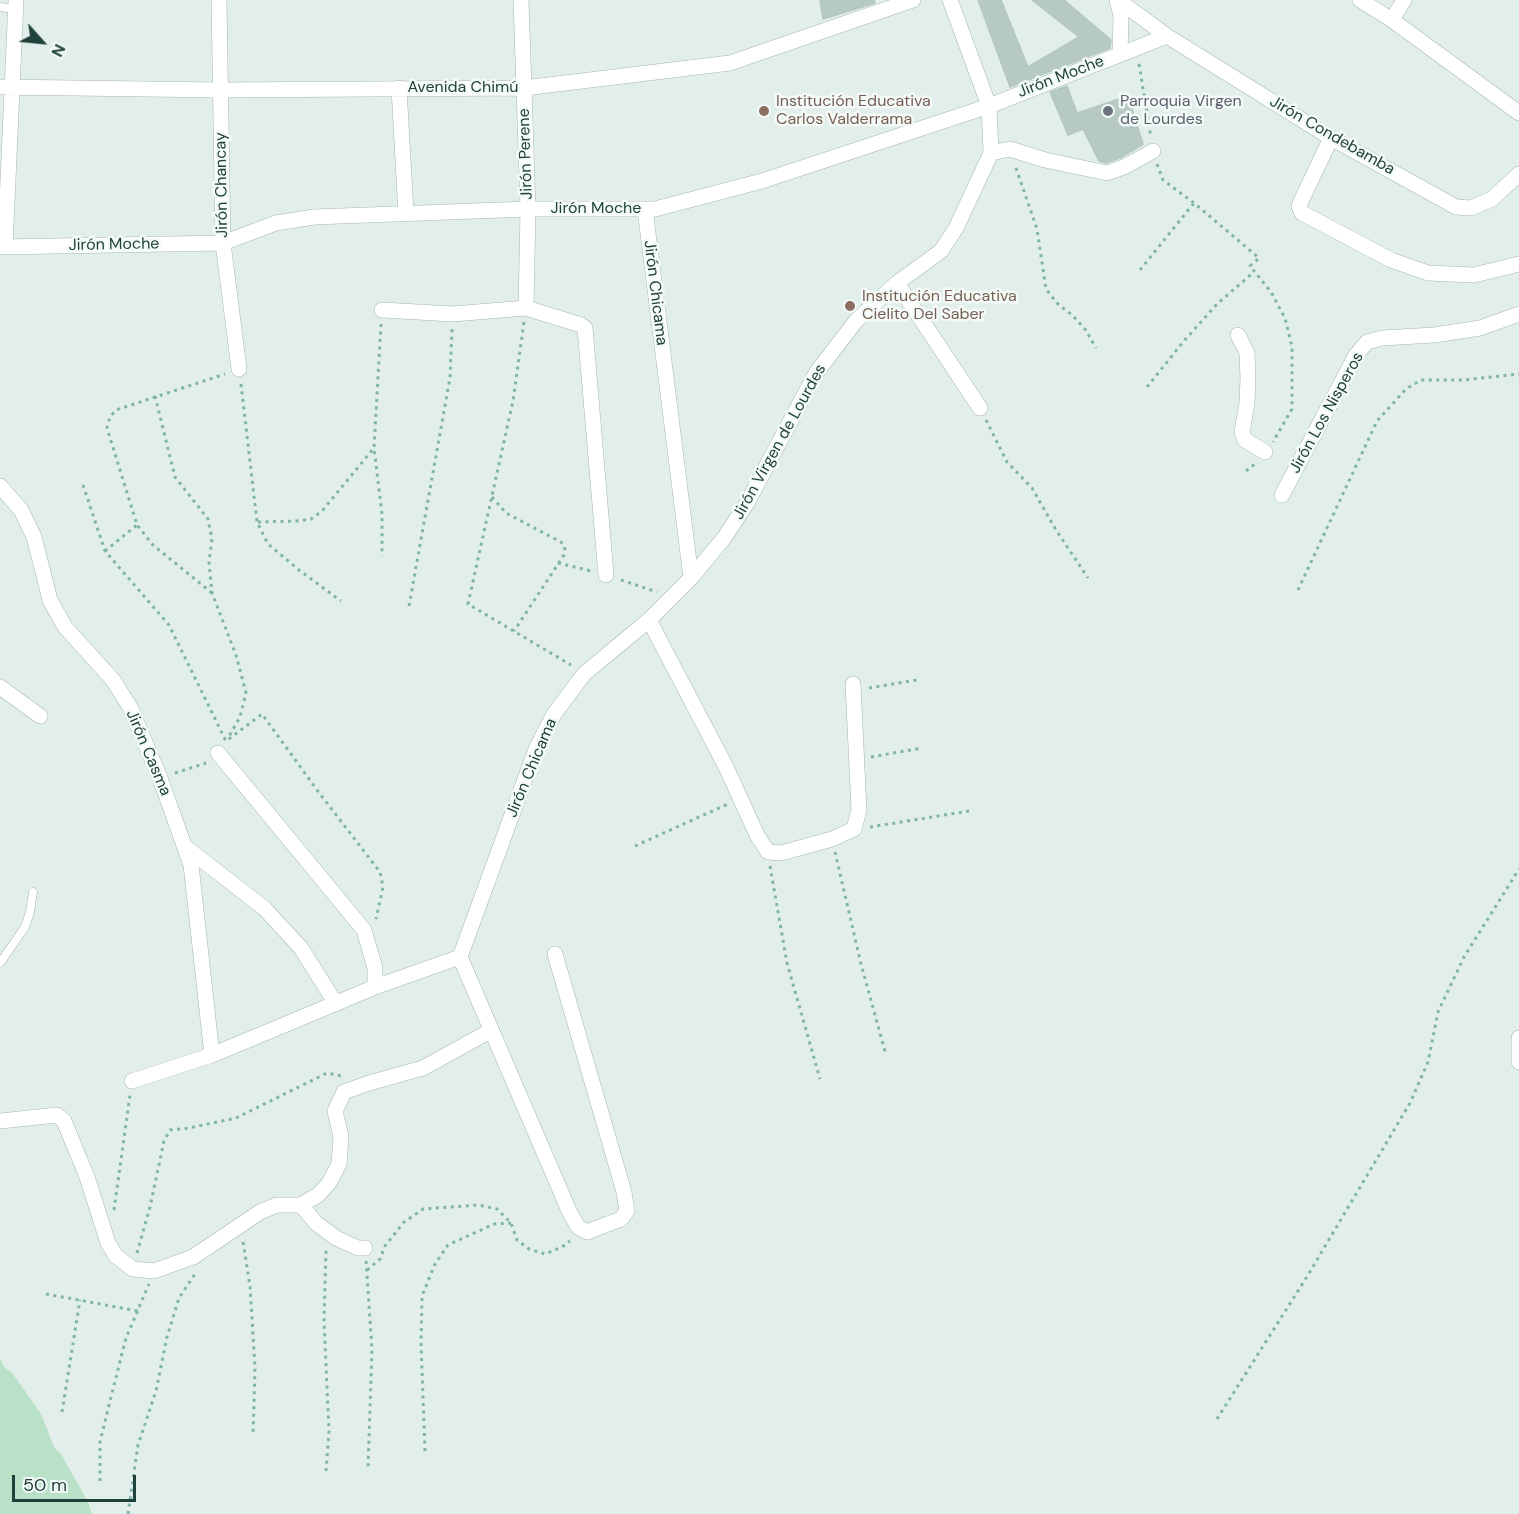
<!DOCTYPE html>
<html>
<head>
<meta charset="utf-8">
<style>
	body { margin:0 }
	#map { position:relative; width:1519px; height:1514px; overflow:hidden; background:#e2eeea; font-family:"DM Sans",sans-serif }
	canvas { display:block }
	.north { position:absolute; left:12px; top:12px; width:60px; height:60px; -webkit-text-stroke:4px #f3faf7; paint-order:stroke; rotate:117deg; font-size:16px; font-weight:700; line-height:24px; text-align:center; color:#20413b }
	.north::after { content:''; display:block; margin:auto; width:21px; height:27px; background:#20413b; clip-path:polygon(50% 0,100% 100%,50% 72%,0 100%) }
	.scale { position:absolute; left:12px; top:1475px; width:124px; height:27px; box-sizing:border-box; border:3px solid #20413b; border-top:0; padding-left:8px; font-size:18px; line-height:21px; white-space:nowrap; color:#20413b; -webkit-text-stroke:4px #f3faf7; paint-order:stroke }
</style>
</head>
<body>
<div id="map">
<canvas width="1519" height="1514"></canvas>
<div class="north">N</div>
<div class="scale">50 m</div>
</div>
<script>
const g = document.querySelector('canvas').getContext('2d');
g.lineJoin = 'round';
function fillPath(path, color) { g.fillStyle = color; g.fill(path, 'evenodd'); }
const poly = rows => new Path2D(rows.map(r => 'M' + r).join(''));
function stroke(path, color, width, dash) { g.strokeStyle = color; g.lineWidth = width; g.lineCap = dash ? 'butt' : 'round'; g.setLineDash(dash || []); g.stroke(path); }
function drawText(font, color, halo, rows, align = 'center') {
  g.font = font + ' "DM Sans",sans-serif'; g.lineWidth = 5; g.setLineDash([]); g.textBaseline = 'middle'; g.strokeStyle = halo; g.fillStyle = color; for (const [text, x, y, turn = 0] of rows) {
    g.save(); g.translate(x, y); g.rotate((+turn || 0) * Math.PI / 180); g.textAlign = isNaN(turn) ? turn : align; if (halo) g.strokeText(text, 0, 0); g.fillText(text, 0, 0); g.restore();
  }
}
fillPath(poly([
	[0,1358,4,1367,13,1374,41,1414,54,1447,61,1454,87,1500,92,1514,0,1514]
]), '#b9e1c8');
const building = poly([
	[820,0,874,0,875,3,823,19,820,0],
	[978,0,1001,0,1028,67,1079,37,1032,0,1064,0,1111,40,1110,48,1010,87,978,0],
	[1067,86,1077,113,1128,96,1143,144,1120,158,1106,163,1099,161,1083,129,1068,135,1050,92,1067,86]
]);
fillPath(building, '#b7c9c3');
stroke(building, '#b4c8c2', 1.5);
const lane = poly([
	[0,7,15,9],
	[0,963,25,927,30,912,33,892]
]);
const street = poly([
	[219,0,223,243,239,369],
	[521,0,528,209,526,308],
	[1117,0,1121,16,1120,54],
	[1118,0,1167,36,1331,138,1456,207,1471,208,1492,199,1519,174],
	[1360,0,1392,20,1519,113],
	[1392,20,1404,0],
	[0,87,220,90,524,88,730,63,913,0],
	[399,88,406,214],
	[1331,138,1302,199,1299,206,1302,213,1391,260,1428,273,1474,275,1519,264],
	[991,153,1010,149,1045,160,1107,173,1124,167,1153,151],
	[645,209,691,578],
	[0,247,223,243,276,223,314,217,528,209,655,209,762,181,989,106,1167,36],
	[5,247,16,0],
	[897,283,980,408],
	[382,310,453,314,526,308,581,325,585,328,606,575],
	[1238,335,1247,353,1248,378,1247,403,1242,432,1245,440,1265,452],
	[0,486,21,510,34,537,50,600,65,627,113,680,130,707,160,778,191,865,212,1055],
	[1282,495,1356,355,1367,342,1382,338,1434,335,1480,328,1519,314],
	[649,620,726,767,757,835,768,852,781,853,832,839,854,829,859,810,853,684],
	[0,687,40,716],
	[218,753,364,930,375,968,375,987],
	[184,846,264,908,301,948,336,1004],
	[460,957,570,1213,578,1227,587,1232,621,1219,627,1211,624,1192,555,954],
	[1519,1038,1519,1062],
	[132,1081,212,1055,375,987,460,957,536,749,554,714,584,674,649,620,691,578,724,538,747,503,816,373,856,321,897,283,941,251,956,228,991,153,989,106,950,0],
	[0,1121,57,1115,64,1121,87,1177,108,1243,116,1256,133,1269,154,1271,193,1257,260,1212,277,1205,301,1205,318,1195,329,1183,339,1164,341,1137,335,1111,344,1092,369,1083,423,1068,490,1031],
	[301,1205,316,1223,336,1238,358,1248,365,1248]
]);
stroke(lane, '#a4b7b2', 9);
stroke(street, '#a4b7b2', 16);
stroke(poly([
	[1139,64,1151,138],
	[1157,164,1163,180,1194,203,1259,258,1250,266,1271,292,1285,318,1292,347,1292,409,1273,442],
	[1016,168,1037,229,1046,289,1057,303,1072,315,1085,329,1096,348],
	[1140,270,1194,203],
	[524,322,513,401,468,604,571,665],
	[381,324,374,448,382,514,382,556],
	[241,384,257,522,268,544,299,570,341,601],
	[1147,387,1183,342,1217,304,1254,272],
	[155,396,175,477,208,519,212,539,209,562,212,593,236,655,246,693,240,717,228,738],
	[986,420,1007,462,1032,488,1056,530,1088,578],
	[1246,471,1256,463],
	[83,485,105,551,169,625,226,741,262,714,320,794,380,872,383,887,376,919],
	[492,497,506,513,561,542,565,547,564,555,514,631],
	[258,522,297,521,311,519,322,511,374,448],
	[105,551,137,525],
	[558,563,591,571],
	[621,580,657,592],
	[1298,590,1377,421,1406,389,1421,380,1463,380,1519,374],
	[212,593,153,545,137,525,107,428,110,417,116,410,225,374],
	[409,606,450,378,452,329],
	[869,688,917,680],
	[871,757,922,748],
	[175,773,206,763],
	[870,827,969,811],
	[635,846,728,804],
	[835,852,861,964,886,1055],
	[770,866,787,963,820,1079],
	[114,1210,130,1095],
	[243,1242,250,1286,255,1368,253,1436],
	[137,1253,150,1207,164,1141,170,1130,189,1128,236,1118,327,1073,342,1076],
	[366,1261,372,1349,368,1468],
	[367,1270,380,1259,385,1246,404,1222,423,1209,478,1205,497,1209,511,1223,517,1240,529,1249,545,1254,562,1247,570,1241],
	[46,1294,138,1311],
	[62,1412,80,1300],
	[1217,1419,1308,1275,1410,1103,1428,1062,1438,1012,1464,957,1519,869],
	[425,1451,421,1343,422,1296,435,1264,448,1245,494,1224,511,1223],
	[326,1471,329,1431,324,1321,326,1250],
	[100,1481,100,1442,112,1393,126,1338,149,1284],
	[128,1514,138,1445,156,1391,167,1337,179,1298,195,1274]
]), '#80b4a9', 3, [3, 4.5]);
stroke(lane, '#fff', 8);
stroke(street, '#fff', 15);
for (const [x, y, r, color] of [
	[764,111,6,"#8d6e63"],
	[1108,111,6,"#6b7280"],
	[850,306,6,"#8d6e63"]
]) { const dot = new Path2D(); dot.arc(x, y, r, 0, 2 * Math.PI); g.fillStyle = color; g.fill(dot); stroke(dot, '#f3faf7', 2); }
drawText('16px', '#20413b', '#f3faf7', [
	["Jirón Moche",1061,77,-21],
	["Avenida Chimú",463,88],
	["Jirón Condebamba",1332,136,30],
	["Jirón Perene",526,154,-92],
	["Jirón Chancay",222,185,-91],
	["Jirón Moche",596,209],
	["Jirón Moche",114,245,-1],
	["Jirón Chicama",655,293,83],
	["Jirón Los Nisperos",1327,413,-61],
	["Jirón Virgen de Lourdes",780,442,-61],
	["Jirón Casma",148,753,67],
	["Jirón Chicama",532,768,-67]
]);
drawText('16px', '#785e54', '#f3faf7', [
	["Institución Educativa",776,102],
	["Carlos Valderrama",776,120],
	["Institución Educativa",862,297],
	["Cielito Del Saber",862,315]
], 'left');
drawText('16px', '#5b616d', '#f3faf7', [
	["Parroquia Virgen",1120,102],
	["de Lourdes",1120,120]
], 'left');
</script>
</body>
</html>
